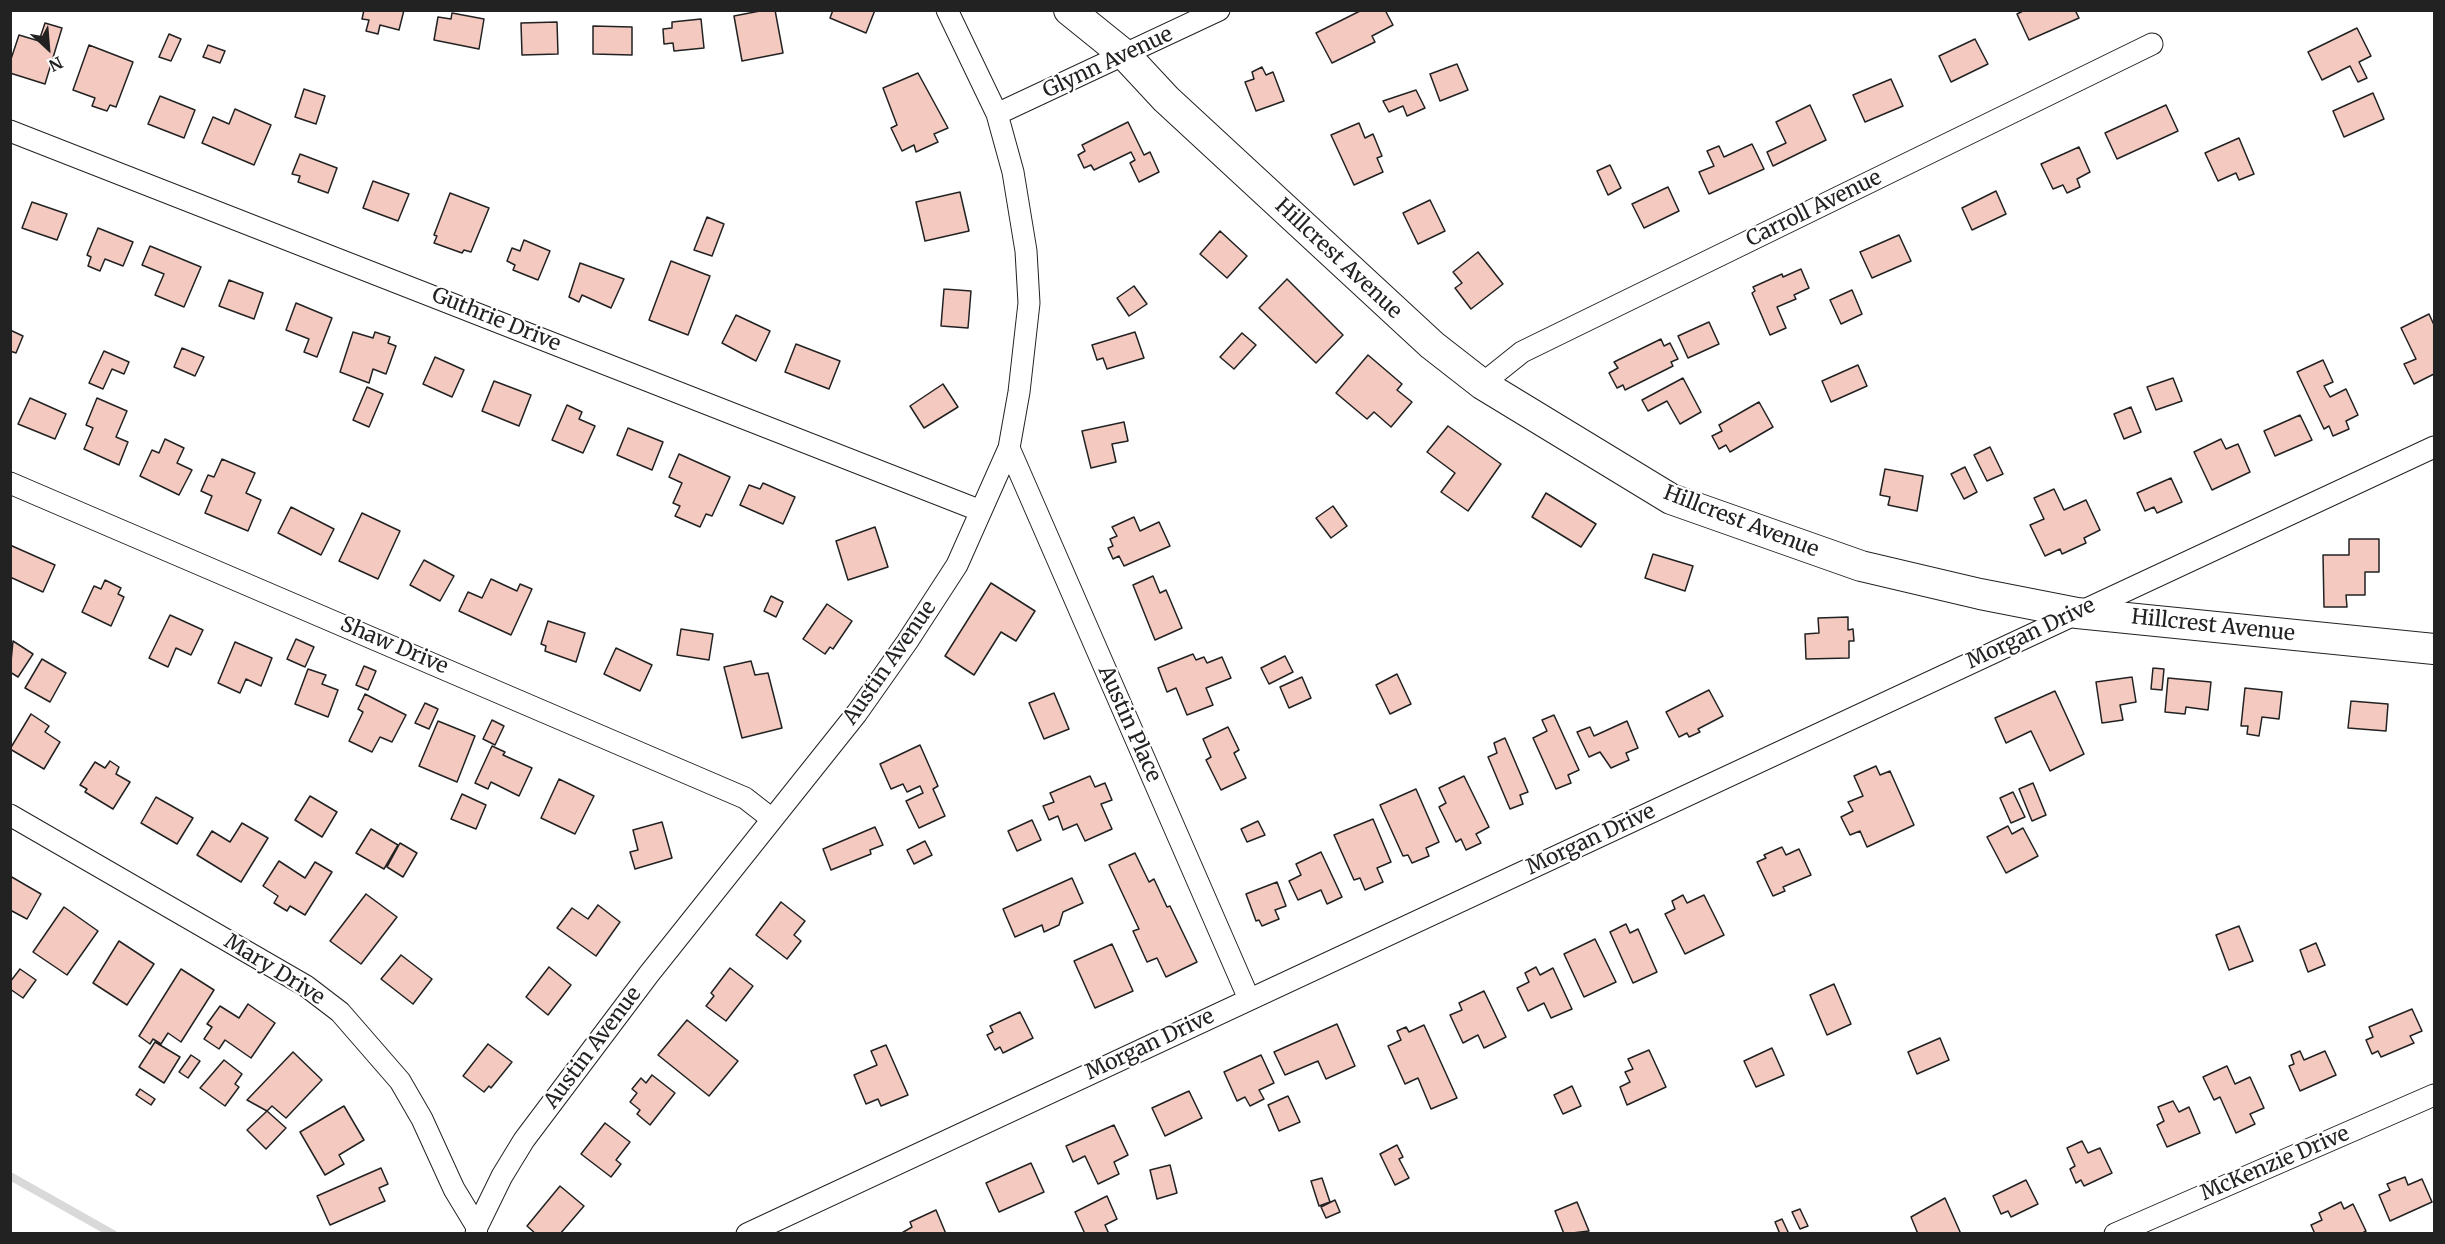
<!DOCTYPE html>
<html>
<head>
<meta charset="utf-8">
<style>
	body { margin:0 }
	#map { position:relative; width:2445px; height:1244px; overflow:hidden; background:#fff; font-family:Merriweather,serif }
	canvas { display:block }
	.frame { position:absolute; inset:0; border:12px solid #222; pointer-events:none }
	.north { position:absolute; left:18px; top:18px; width:60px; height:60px; -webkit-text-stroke:4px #fff; paint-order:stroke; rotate:154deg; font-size:16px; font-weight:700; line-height:24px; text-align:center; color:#222 }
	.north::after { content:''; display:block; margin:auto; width:21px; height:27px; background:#222; clip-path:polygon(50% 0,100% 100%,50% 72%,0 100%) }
</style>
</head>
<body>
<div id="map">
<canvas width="2445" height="1244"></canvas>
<div class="frame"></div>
<div class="north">N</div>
</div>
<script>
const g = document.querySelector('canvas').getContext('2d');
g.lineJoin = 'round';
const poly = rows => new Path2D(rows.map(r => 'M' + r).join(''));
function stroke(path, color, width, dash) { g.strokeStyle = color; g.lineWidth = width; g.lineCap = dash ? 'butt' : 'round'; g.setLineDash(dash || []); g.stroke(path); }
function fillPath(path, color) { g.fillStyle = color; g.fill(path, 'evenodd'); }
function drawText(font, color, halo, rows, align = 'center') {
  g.font = font + ' Merriweather,serif'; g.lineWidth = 4.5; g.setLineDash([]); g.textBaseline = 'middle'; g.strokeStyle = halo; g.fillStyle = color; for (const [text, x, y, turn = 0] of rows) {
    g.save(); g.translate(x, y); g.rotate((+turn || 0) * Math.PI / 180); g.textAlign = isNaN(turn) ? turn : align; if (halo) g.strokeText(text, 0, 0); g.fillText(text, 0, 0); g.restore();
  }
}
stroke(poly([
	[10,1176,113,1234]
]), '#d9d9d9', 8);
const building = poly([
	[364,10,404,10,399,30,380,25,378,34,366,31,369,20,362,19,364,10],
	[765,10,775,10,783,53,742,61,734,16,765,10],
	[833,10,875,10,866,33,830,18,833,10],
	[1362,10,1385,10,1393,25,1372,36,1375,42,1332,63,1316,33,1362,10],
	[2025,10,2075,10,2079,18,2029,40,2017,14,2025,10],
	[452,13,484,19,479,49,434,40,438,17,451,19,452,13],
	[701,19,704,48,674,51,673,43,664,44,663,29,672,28,672,22,701,19],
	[557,22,558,54,522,55,521,23,557,22],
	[45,23,62,28,45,84,10,73,10,62,19,35,39,41,45,23],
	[593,26,632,27,632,55,593,54,593,26],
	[2357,28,2371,56,2359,62,2367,78,2358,82,2350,66,2322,80,2308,52,2357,28],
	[169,34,181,39,171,61,159,57,169,34],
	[1975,39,1988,64,1951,82,1939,56,1975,39],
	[89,45,133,62,116,107,110,105,107,111,92,106,95,98,73,90,89,45],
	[208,45,225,51,220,63,203,57,208,45],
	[1457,64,1468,90,1440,101,1430,74,1457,64],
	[1262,67,1266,75,1273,72,1284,101,1256,111,1245,82,1254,79,1252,72,1262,67],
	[918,73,948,128,934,134,938,142,916,152,914,145,902,151,891,128,897,125,883,88,918,73],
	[1891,79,1903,106,1865,122,1853,95,1891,79],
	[304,89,325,96,316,124,295,117,304,89],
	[1416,90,1425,108,1407,116,1403,106,1389,112,1383,101,1416,90],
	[2373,93,2384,119,2344,137,2333,111,2373,93],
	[160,96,195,110,184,138,148,124,160,96],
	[1810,105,1826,140,1773,166,1767,152,1786,143,1776,122,1810,105],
	[2166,105,2178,131,2117,159,2105,133,2166,105],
	[235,109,271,125,254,165,202,143,213,117,229,124,235,109],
	[1128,122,1144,155,1150,152,1159,172,1139,182,1130,163,1135,160,1131,152,1094,170,1091,165,1084,168,1078,155,1085,151,1082,145,1128,122],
	[1359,123,1365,138,1373,134,1382,156,1377,158,1383,172,1354,185,1331,135,1359,123],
	[2239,138,2254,174,2239,180,2236,173,2218,181,2205,153,2239,138],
	[1752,144,1764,169,1709,194,1699,172,1714,166,1707,151,1719,146,1724,157,1752,144],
	[2079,147,2090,172,2077,179,2080,187,2067,193,2063,185,2053,189,2041,164,2079,147],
	[300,154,337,168,328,193,298,182,300,176,292,174,300,154],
	[1610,165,1621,188,1608,195,1597,171,1610,165],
	[373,181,409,194,398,221,363,208,373,181],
	[1668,187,1679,211,1644,228,1632,204,1668,187],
	[1996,191,2006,214,1972,230,1962,208,1996,191],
	[960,192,969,231,925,241,916,202,960,192],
	[450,193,489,208,471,252,464,250,462,253,434,243,437,236,434,235,450,193],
	[1430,200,1445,231,1418,244,1403,213,1430,200],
	[32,202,67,214,57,240,22,228,32,202],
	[707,217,724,224,712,256,694,250,707,217],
	[98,228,133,242,123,266,105,259,100,271,88,266,91,257,87,255,98,228],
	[1220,231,1247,256,1227,278,1200,254,1220,231],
	[1899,235,1911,261,1872,278,1860,252,1899,235],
	[524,240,550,251,538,280,513,270,515,265,507,261,512,248,520,251,524,240],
	[150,246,201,267,184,307,155,295,164,274,142,265,150,246],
	[1478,252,1503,284,1471,309,1455,288,1462,283,1453,272,1478,252],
	[671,261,710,276,688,335,649,320,671,261],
	[580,263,624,279,611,308,582,295,579,302,569,297,580,263],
	[1801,269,1809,288,1794,295,1796,299,1777,307,1786,328,1770,335,1752,293,1755,291,1753,287,1782,274,1783,277,1801,269],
	[1287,279,1343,335,1316,363,1259,308,1287,279],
	[229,280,263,293,254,319,219,306,229,280],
	[1134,286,1147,304,1129,316,1117,298,1134,286],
	[944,289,971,291,968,328,941,326,944,289],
	[1852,290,1862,314,1841,324,1830,300,1852,290],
	[296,303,332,318,317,357,304,352,309,339,286,330,296,303],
	[2429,314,2434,325,2434,374,2414,384,2404,364,2416,359,2401,328,2429,314],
	[736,315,770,331,756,361,722,343,736,315],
	[1709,322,1719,344,1688,358,1678,336,1709,322],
	[10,330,23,336,16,353,10,351,10,330],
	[353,332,373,338,375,332,390,337,388,343,396,346,386,374,373,369,369,383,340,372,353,332],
	[1135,332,1144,358,1107,369,1103,358,1097,360,1092,345,1135,332],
	[1242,333,1256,345,1234,369,1220,357,1242,333],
	[1661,339,1664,346,1670,343,1678,359,1671,362,1673,366,1625,390,1623,385,1617,388,1609,373,1618,368,1614,362,1661,339],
	[796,344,840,361,829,389,785,372,796,344],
	[182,348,204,357,195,376,174,367,182,348],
	[104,351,129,362,124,374,112,369,103,389,89,383,104,351],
	[1368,355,1402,384,1397,390,1412,402,1391,427,1374,412,1367,419,1336,393,1368,355],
	[435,357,464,370,452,397,423,384,435,357],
	[2323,360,2333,382,2324,386,2330,397,2346,389,2358,415,2346,421,2349,429,2333,436,2329,426,2324,429,2297,372,2323,360],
	[1858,365,1867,386,1831,402,1822,381,1858,365],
	[1683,378,1701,412,1680,424,1667,401,1648,411,1642,400,1683,378],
	[2173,378,2182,401,2156,410,2147,387,2173,378],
	[494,381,531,395,519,426,482,411,494,381],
	[943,384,958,407,924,428,910,406,943,384],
	[367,387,383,394,369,427,353,420,367,387],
	[30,398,66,414,55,439,18,424,30,398],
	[97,398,127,411,116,437,128,442,119,465,84,449,93,428,86,425,97,398],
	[1759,402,1773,427,1730,452,1726,445,1719,449,1712,436,1722,431,1719,425,1759,402],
	[567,405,582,412,579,419,595,426,583,453,552,440,567,405],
	[2131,407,2141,432,2124,439,2114,414,2131,407],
	[2300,415,2312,440,2275,456,2264,431,2300,415],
	[1124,422,1128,441,1112,444,1116,462,1091,468,1082,431,1124,422],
	[1448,426,1501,464,1468,511,1441,492,1455,473,1427,452,1448,426],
	[628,428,663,442,652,470,617,455,628,428],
	[165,439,184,448,177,463,192,470,179,495,140,476,152,450,159,453,165,439],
	[2221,439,2226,449,2238,444,2250,472,2212,490,2194,452,2221,439],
	[1990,447,2003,474,1987,481,1974,455,1990,447],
	[679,454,730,477,712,516,706,514,700,527,675,516,680,506,673,503,682,483,669,477,679,454],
	[222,459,255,473,246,493,261,500,248,531,205,513,212,496,201,491,208,475,214,477,222,459],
	[1965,467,1977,492,1964,499,1951,474,1965,467],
	[1885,469,1923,476,1917,511,1888,505,1890,497,1880,495,1885,469],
	[2171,478,2182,502,2157,513,2154,507,2145,511,2137,493,2171,478],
	[763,483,795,497,783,524,740,505,749,485,760,489,763,483],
	[2054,489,2064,510,2086,500,2100,530,2084,538,2086,543,2062,554,2060,549,2045,556,2030,525,2044,519,2034,498,2054,489],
	[1546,493,1596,524,1581,547,1532,517,1546,493],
	[1333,506,1347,526,1331,538,1316,518,1333,506],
	[291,507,334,529,321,555,278,533,291,507],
	[362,513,400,531,378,579,339,561,362,513],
	[1134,517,1140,531,1159,522,1170,546,1124,566,1119,556,1113,559,1108,548,1113,546,1110,539,1117,536,1112,527,1134,517],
	[875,527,888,567,848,580,836,541,875,527],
	[2349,539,2379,539,2379,572,2365,572,2365,595,2346,595,2347,607,2324,607,2323,555,2349,555,2349,539],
	[10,545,55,565,43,592,10,577,10,545],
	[1653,554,1693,566,1685,591,1645,578,1653,554],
	[424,560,454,576,440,601,410,585,424,560],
	[1153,576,1160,593,1166,590,1182,628,1155,640,1133,585,1153,576],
	[491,579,517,591,520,584,532,589,511,635,459,611,468,592,482,598,491,579],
	[105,580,121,588,118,594,124,597,111,626,82,612,94,586,101,589,105,580],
	[991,583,1035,611,1016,641,1001,632,974,675,945,656,991,583],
	[771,596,783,602,776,617,764,611,771,596],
	[827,604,852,621,833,649,830,647,825,654,803,639,827,604],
	[170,615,203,630,191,655,176,648,168,667,149,658,170,615],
	[1848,617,1848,630,1853,629,1854,641,1849,641,1849,658,1806,659,1805,634,1819,633,1818,618,1848,617],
	[548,621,585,633,576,662,545,651,546,646,541,644,548,621],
	[681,629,713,634,709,660,677,655,681,629],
	[296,639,314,647,305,667,287,659,296,639],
	[13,641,33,654,18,677,10,672,13,641],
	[235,642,272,658,261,686,246,679,240,693,218,683,235,642],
	[616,648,652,665,640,691,604,674,616,648],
	[1193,654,1196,660,1204,657,1207,663,1222,657,1231,678,1206,688,1213,705,1187,715,1176,688,1167,692,1158,668,1193,654],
	[1285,656,1293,672,1269,684,1261,668,1285,656],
	[42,659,66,673,50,702,25,688,42,659],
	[751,661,755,675,768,673,782,728,742,738,724,667,751,661],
	[364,666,376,671,368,690,356,685,364,666],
	[2153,668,2164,669,2162,690,2151,689,2153,668],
	[308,669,326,675,322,684,338,690,328,717,295,704,308,669],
	[1397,674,1411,704,1390,714,1376,685,1397,674],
	[1302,677,1311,698,1289,708,1280,687,1302,677],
	[2132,677,2136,702,2120,705,2123,720,2102,723,2096,682,2132,677],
	[2168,678,2211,682,2208,710,2186,707,2185,714,2165,712,2168,678],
	[2245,688,2282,692,2279,719,2262,717,2259,736,2247,734,2248,726,2241,726,2245,688],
	[1709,690,1723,716,1698,729,1700,732,1689,737,1687,733,1679,737,1666,712,1709,690],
	[2055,691,2084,754,2050,771,2031,731,2006,743,1995,718,2055,691],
	[1054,693,1069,729,1044,739,1029,703,1054,693],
	[365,694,406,715,392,742,380,737,372,752,349,741,363,712,358,709,365,694],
	[2351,701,2388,704,2386,731,2348,728,2351,701],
	[425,703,438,709,429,729,415,723,425,703],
	[31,714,49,726,45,732,60,742,44,769,10,749,31,714],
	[1554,715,1579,770,1568,775,1571,783,1556,789,1533,738,1547,731,1542,720,1554,715],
	[492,720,504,726,495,745,483,739,492,720],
	[438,721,475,736,457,782,419,766,438,721],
	[1627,721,1638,748,1626,753,1629,760,1611,768,1600,752,1589,757,1577,732,1590,727,1594,736,1627,721],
	[1228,727,1239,750,1234,753,1246,778,1221,790,1206,760,1211,757,1203,739,1228,727],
	[1505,738,1528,792,1520,795,1523,804,1510,809,1488,757,1497,753,1494,743,1505,738],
	[920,745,938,786,933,789,945,816,919,828,906,801,923,793,920,786,907,792,903,784,891,789,880,764,920,745],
	[492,746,505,752,503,755,532,768,519,796,491,782,488,789,475,783,492,746],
	[110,761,119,767,116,774,130,782,113,809,85,792,87,789,80,785,95,762,105,768,110,761],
	[1876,766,1880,775,1890,771,1914,825,1867,847,1860,831,1850,835,1841,817,1853,811,1848,802,1863,796,1854,776,1876,766],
	[1090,776,1095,787,1105,783,1112,800,1101,804,1112,829,1085,841,1077,824,1063,830,1058,816,1049,820,1043,806,1054,802,1050,793,1090,776],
	[1464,776,1489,827,1476,834,1481,843,1466,850,1461,839,1456,842,1439,807,1446,803,1439,788,1464,776],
	[559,779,594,796,575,834,541,818,559,779],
	[2033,783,2046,815,2032,821,2019,789,2033,783],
	[1416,789,1439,842,1426,848,1429,856,1412,863,1408,855,1403,856,1380,805,1416,789],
	[2013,792,2025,817,2011,823,2000,798,2013,792],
	[462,794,486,805,476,829,451,819,462,794],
	[310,796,337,812,322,837,295,820,310,796],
	[156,797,193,818,177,844,141,823,156,797],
	[1373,819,1391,862,1377,868,1383,882,1365,890,1360,878,1354,880,1334,835,1373,819],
	[1032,820,1041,840,1017,851,1008,831,1032,820],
	[1258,821,1265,835,1247,842,1241,829,1258,821],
	[662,822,672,858,635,869,630,852,638,850,633,830,662,822],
	[242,823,268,838,241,882,197,855,212,831,230,842,242,823],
	[2008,826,2012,834,2023,828,2038,856,2006,873,1987,837,2008,826],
	[875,827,883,845,870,850,871,854,831,870,823,849,875,827],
	[371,829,398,845,384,869,356,853,371,829],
	[925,841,932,855,914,864,907,850,925,841],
	[400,843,417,853,403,877,387,867,400,843],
	[1782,847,1786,855,1799,849,1811,875,1783,887,1785,891,1773,896,1757,862,1766,858,1764,855,1782,847],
	[1321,852,1342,897,1327,904,1321,890,1298,900,1289,881,1301,875,1296,864,1321,852],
	[1135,853,1149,882,1154,879,1167,907,1170,906,1197,962,1166,977,1157,958,1147,962,1133,931,1139,929,1109,865,1135,853],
	[279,861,305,878,315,862,332,872,305,915,290,906,287,911,274,903,278,896,263,886,279,861],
	[10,876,41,894,27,919,10,910,10,876],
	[1072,878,1083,903,1063,912,1059,925,1044,932,1042,925,1015,937,1003,909,1072,878],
	[1277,882,1286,906,1275,910,1279,919,1262,926,1259,920,1256,921,1246,894,1277,882],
	[366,894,397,917,361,964,330,941,366,894],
	[1683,895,1687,903,1704,895,1724,935,1685,954,1665,914,1675,909,1672,901,1683,895],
	[781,902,805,921,794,935,801,941,787,959,756,935,781,902],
	[598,905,620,922,596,956,557,928,572,908,588,919,598,905],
	[64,907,98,931,67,975,33,952,64,907],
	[1626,924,1630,933,1638,929,1657,972,1633,983,1610,932,1626,924],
	[2239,926,2253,961,2229,970,2216,935,2239,926],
	[1595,939,1616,982,1584,997,1564,954,1595,939],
	[119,941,154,964,127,1005,93,983,119,941],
	[2316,943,2325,965,2308,972,2300,950,2316,943],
	[1112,944,1133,991,1095,1008,1074,961,1112,944],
	[401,955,432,979,413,1004,381,979,401,955],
	[549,967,571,985,548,1015,526,997,549,967],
	[1536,967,1540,975,1553,968,1572,1009,1551,1018,1544,1003,1528,1011,1517,988,1529,982,1525,973,1536,967],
	[730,968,753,986,726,1021,706,1006,714,996,711,993,730,968],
	[20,969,36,980,23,998,10,989,10,982,20,969],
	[181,969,214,990,181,1042,168,1033,161,1044,153,1039,150,1044,139,1036,181,969],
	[1834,984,1851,1024,1827,1035,1810,995,1834,984],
	[1484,991,1506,1037,1484,1048,1478,1035,1463,1043,1450,1015,1462,1010,1459,1003,1484,991],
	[248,1004,275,1023,251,1058,225,1040,219,1049,204,1039,212,1027,207,1024,220,1006,239,1018,248,1004],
	[2412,1009,2422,1031,2410,1036,2414,1043,2381,1057,2378,1051,2372,1054,2366,1040,2373,1037,2369,1027,2412,1009],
	[1020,1012,1033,1038,1003,1053,1000,1047,995,1050,987,1035,993,1032,990,1026,1020,1012],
	[687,1020,738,1061,709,1096,658,1055,687,1020],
	[1337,1024,1355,1066,1326,1079,1318,1061,1285,1075,1274,1052,1337,1024],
	[1424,1025,1457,1098,1431,1109,1418,1078,1405,1084,1388,1046,1401,1040,1397,1031,1406,1027,1409,1032,1424,1025],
	[1940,1038,1949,1060,1917,1074,1908,1052,1940,1038],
	[155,1042,180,1057,164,1083,139,1067,155,1042],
	[488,1044,512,1062,491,1088,489,1086,484,1092,463,1076,488,1044],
	[886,1045,908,1095,881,1106,878,1099,866,1104,854,1075,877,1065,871,1051,886,1045],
	[1772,1048,1784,1075,1756,1087,1744,1061,1772,1048],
	[1649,1050,1666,1087,1627,1105,1620,1087,1630,1082,1625,1072,1633,1069,1628,1059,1649,1050],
	[2300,1051,2304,1060,2325,1051,2336,1075,2300,1091,2289,1066,2294,1064,2291,1055,2300,1051],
	[293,1052,322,1080,286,1118,272,1106,267,1111,247,1100,293,1052],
	[191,1055,200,1061,188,1078,179,1072,191,1055],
	[1261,1055,1274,1083,1259,1090,1264,1099,1250,1106,1245,1097,1237,1101,1224,1072,1261,1055],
	[224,1060,242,1074,235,1084,239,1087,225,1106,200,1088,224,1060],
	[2227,1066,2235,1084,2250,1077,2264,1108,2250,1114,2255,1124,2236,1133,2220,1097,2214,1100,2203,1077,2227,1066],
	[652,1075,675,1093,650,1125,637,1114,640,1110,630,1102,637,1093,632,1089,641,1078,646,1083,652,1075],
	[1572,1086,1581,1106,1563,1114,1554,1095,1572,1086],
	[140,1089,155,1099,151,1105,136,1095,140,1089],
	[1189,1091,1202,1118,1165,1136,1152,1108,1189,1091],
	[1288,1096,1300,1122,1279,1131,1268,1105,1288,1096],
	[2173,1101,2179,1112,2189,1107,2200,1133,2167,1147,2157,1125,2164,1121,2158,1107,2173,1101],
	[344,1106,364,1140,339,1155,344,1164,325,1175,300,1132,344,1106],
	[267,1111,286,1128,266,1149,247,1130,267,1111],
	[605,1123,630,1142,616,1160,621,1164,611,1177,581,1154,605,1123],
	[1114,1125,1128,1155,1114,1162,1119,1174,1098,1184,1085,1156,1073,1162,1066,1146,1114,1125],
	[2082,1141,2088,1153,2100,1148,2112,1173,2084,1186,2081,1180,2076,1183,2070,1169,2075,1166,2067,1148,2082,1141],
	[1397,1145,1403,1157,1399,1159,1409,1178,1395,1185,1380,1154,1397,1145],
	[1031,1163,1044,1192,999,1212,986,1183,1031,1163],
	[1170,1165,1177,1193,1157,1199,1150,1170,1170,1165],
	[381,1168,388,1184,379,1188,385,1201,330,1225,317,1196,381,1168],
	[2405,1177,2408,1185,2422,1179,2432,1202,2390,1221,2379,1195,2390,1190,2387,1184,2405,1177],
	[1322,1178,1330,1202,1319,1206,1311,1181,1322,1178],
	[2026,1180,2038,1204,2011,1217,2008,1211,2001,1214,1993,1196,2026,1180],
	[560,1186,584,1206,560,1234,536,1234,527,1226,560,1186],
	[1107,1196,1117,1219,1105,1225,1109,1234,1085,1234,1075,1212,1107,1196],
	[1945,1198,1961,1234,1918,1234,1911,1217,1945,1198],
	[1335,1200,1340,1212,1326,1218,1321,1207,1335,1200],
	[1577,1202,1589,1231,1564,1234,1555,1211,1577,1202],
	[2341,1202,2344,1209,2353,1204,2366,1231,2361,1234,2315,1234,2311,1225,2322,1220,2319,1213,2341,1202],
	[1800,1209,1808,1226,1800,1229,1792,1212,1800,1209],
	[936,1210,946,1234,900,1234,912,1227,910,1222,936,1210],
	[1782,1219,1789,1234,1780,1234,1775,1222,1782,1219]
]);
fillPath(building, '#f3c9c0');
stroke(building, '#222', 1.5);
const street = poly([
	[997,114,1219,10],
	[10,131,981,511],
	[1482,384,1522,352,2152,44],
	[1009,448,1249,999],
	[10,483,745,798,772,819],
	[10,815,306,986,340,1012,400,1081,422,1119,454,1189,477,1227,476,1234],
	[477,1227,502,1176,524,1140,649,974,857,713,907,642,957,565,1009,448,1019,392,1029,303,1026,251,1013,172,997,114,947,10],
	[747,1234,2434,447],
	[2115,1234,2434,1095]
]);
const secondary = poly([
	[1069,10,1126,56,1166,99,1432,345,1482,384,1671,499,1861,566,1980,594,2077,613,2434,649]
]);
stroke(street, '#222', 23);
stroke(secondary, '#222', 32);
stroke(street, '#fff', 21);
stroke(secondary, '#fff', 30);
drawText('21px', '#222', '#fff', [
	["Glynn Avenue",1108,63,-25],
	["Carroll Avenue",1814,209,-26],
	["Hillcrest Avenue",1338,259,43],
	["Guthrie Drive",496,320,22],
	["Hillcrest Avenue",1741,522,21],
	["Hillcrest Avenue",2213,626,6],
	["Morgan Drive",2031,634,-25],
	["Shaw Drive",394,646,23],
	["Austin Avenue",890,663,-55],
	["Austin Place",1129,724,66],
	["Morgan Drive",1591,840,-25],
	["Mary Drive",274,970,32],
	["Morgan Drive",1150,1045,-25],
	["Austin Avenue",593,1048,-53],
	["McKenzie Drive",2275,1164,-23]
]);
</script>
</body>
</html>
